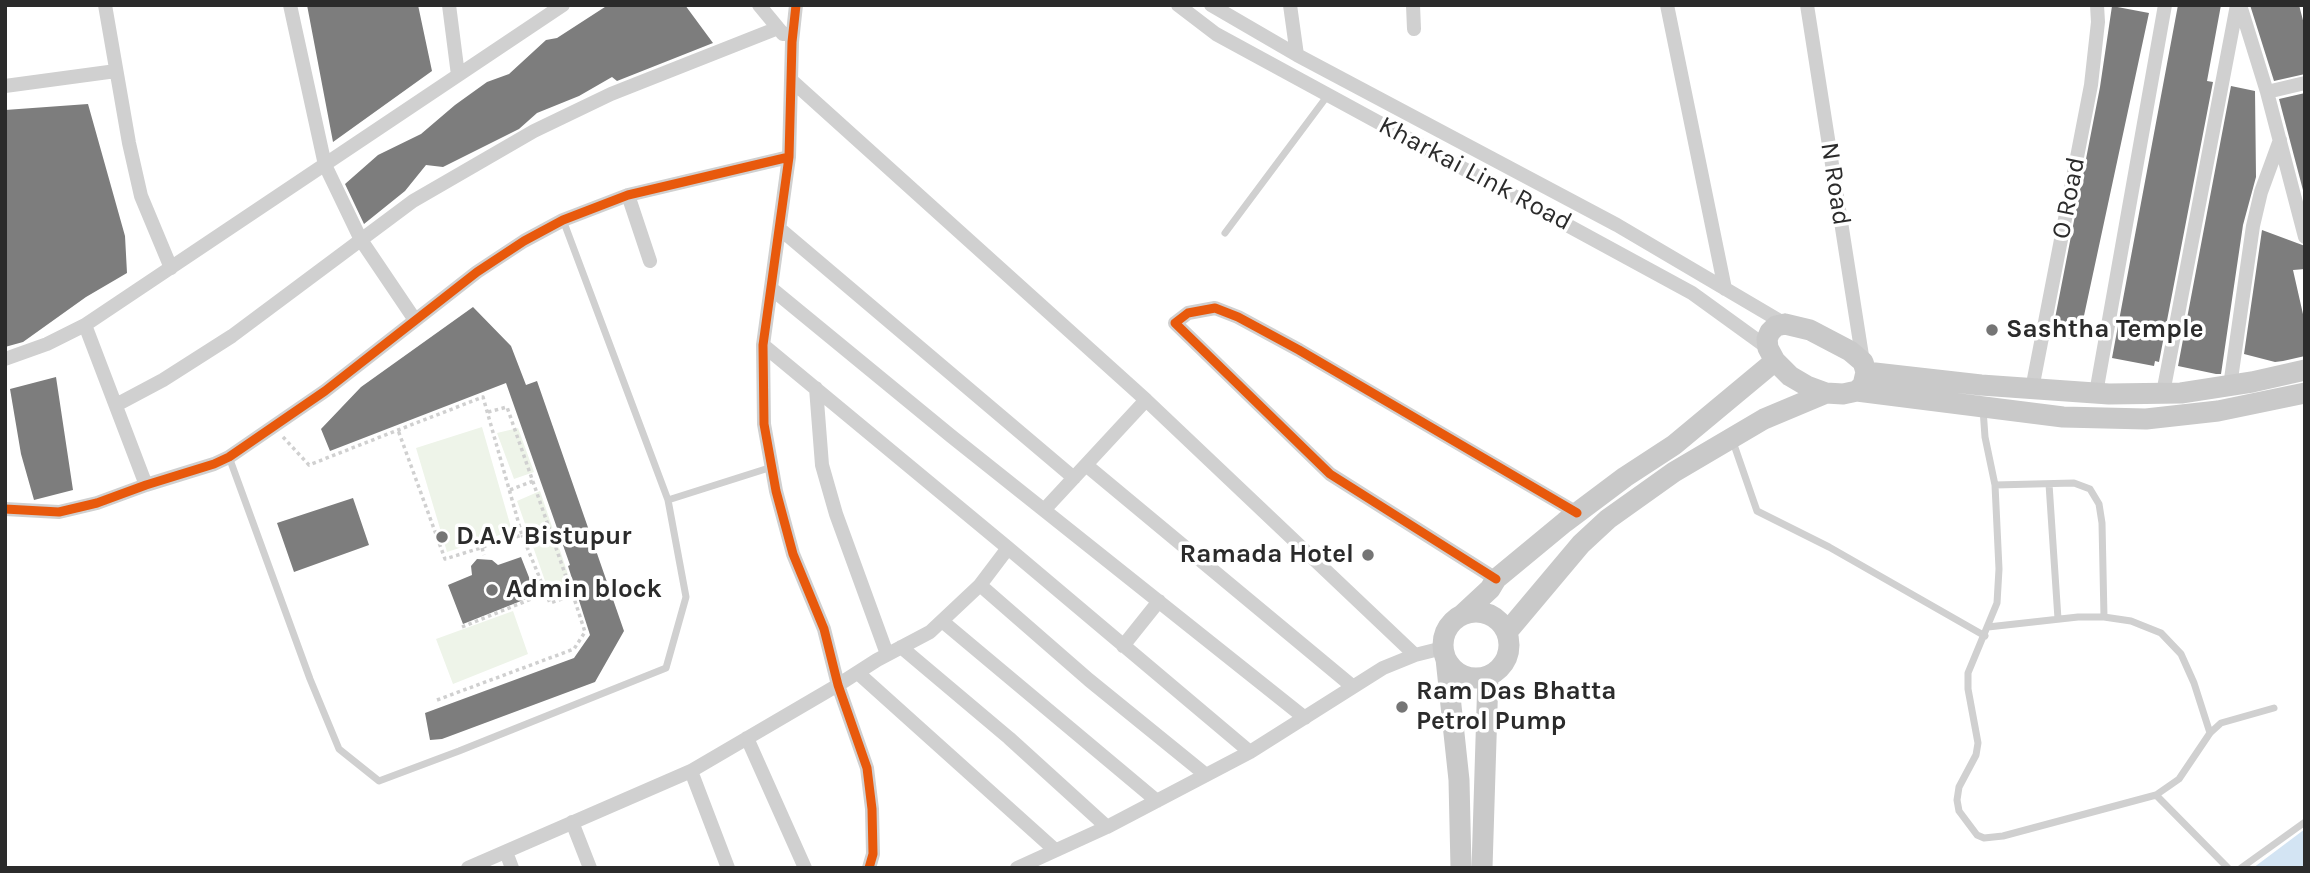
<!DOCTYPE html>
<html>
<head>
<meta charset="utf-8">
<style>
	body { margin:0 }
	#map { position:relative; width:2310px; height:873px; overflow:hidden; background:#fff; font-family:Karla,sans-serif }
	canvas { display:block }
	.frame { position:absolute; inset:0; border:7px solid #2b2b2b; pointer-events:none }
</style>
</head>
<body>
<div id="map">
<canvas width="2310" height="873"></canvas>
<div class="frame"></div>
</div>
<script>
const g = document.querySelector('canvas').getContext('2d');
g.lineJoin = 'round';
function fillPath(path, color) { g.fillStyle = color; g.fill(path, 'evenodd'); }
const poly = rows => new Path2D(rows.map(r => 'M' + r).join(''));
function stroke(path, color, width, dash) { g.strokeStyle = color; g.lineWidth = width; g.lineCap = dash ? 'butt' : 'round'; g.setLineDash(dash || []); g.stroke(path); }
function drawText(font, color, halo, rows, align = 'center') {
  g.font = font + ' Karla,sans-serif'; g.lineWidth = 7; g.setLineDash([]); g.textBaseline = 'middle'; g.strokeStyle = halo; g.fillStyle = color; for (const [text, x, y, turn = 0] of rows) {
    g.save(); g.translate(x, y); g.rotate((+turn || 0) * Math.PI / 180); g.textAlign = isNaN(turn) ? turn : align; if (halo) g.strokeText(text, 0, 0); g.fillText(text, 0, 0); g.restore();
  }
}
fillPath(poly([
	[482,427,512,531,447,552,416,448],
	[518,428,534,472,514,479,497,433],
	[540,491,573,589,551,598,517,501],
	[513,611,528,654,453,684,436,639]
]), '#eef4e9');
fillPath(poly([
	[2305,829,2305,868,2253,868]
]), '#d3e4f3');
fillPath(poly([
	[307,5,418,5,432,71,333,142],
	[608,5,685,5,713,43,617,81,612,77,579,96,537,113,519,129,443,167,426,165,405,191,364,224,345,184,378,155,421,134,455,105,487,82,509,74,546,40,557,38],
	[2178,5,2221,5,2207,81,2213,82,2159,362,2155,361,2154,366,2112,358],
	[2250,5,2299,5,2305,28,2305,74,2274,81],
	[2112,6,2149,13,2079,339,2051,339,2100,87],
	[2231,86,2255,91,2256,177,2243,225,2221,374,2216,374,2178,366],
	[2305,93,2305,194,2304,194,2279,99],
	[88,104,125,236,127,273,86,297,23,342,5,347,5,110],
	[2262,230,2305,246,2305,269,2293,270,2305,323,2305,356,2283,361,2275,362,2244,354],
	[473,307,511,346,526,385,537,381,624,631,595,682,442,739,430,740,425,713,574,658,590,635,568,566,570,565,506,383,330,451,321,429,361,387],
	[56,377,73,490,34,500,21,454,10,389],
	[353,498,369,545,294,572,277,523],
	[521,557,536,595,463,624,448,585,472,575,471,566,477,559,492,560,498,565]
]), '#7d7d7d');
stroke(poly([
	[488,412,507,407,572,594],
	[283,437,309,465,398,430,483,397,522,535,445,559,398,430],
	[510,490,533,481],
	[482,548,484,555],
	[462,627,546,593],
	[437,700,574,649,585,632,573,595,550,603,522,535]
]), '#d0d0d0', 3.5, [3.5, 3.5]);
stroke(poly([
	[563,220,668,500,772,467],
	[1225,233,1328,95],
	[1983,409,1985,437,1995,485,1999,569,1997,603,1968,673,1968,689,1978,743,1976,755,1959,787,1957,800,1959,811,1977,835,1984,838,2003,836,2156,795,2179,779,2210,733,2221,723,2274,708],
	[1732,439,1757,511,1829,547,1985,636],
	[229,457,310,679,339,749,379,781,459,751,666,668,686,597,668,500],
	[2049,484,2058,619],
	[1995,485,2074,483,2090,489,2099,504,2102,523,2104,617],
	[1988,627,2078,617,2104,617,2131,621,2161,633,2181,654,2194,683,2210,733],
	[2156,795,2228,868],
	[2241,868,2305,822]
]), '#d0d0d0', 7);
stroke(poly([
	[105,5,129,143,141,196,171,268],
	[290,5,325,165,361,240,415,320],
	[449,5,458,75],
	[759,5,783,34],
	[796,5,792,42,789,157,763,345,764,424,776,491,793,554,824,629,838,685,867,768,872,809,873,854,869,868],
	[1178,5,1216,34,1692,293,1768,348],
	[1211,5,1297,55,1617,225,1785,324],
	[1290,5,1297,55],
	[1413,5,1414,29],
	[1667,5,1725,289],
	[1807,5,1863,362],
	[2240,5,2267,92,2305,237],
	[791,80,1146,400,1415,655],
	[5,86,116,71],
	[2267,92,2305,83],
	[628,195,650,261],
	[780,229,1074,478],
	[772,289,951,436,1305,718],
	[85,325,146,485],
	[763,345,1008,548,1250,752],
	[5,359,47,344,85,325,563,5],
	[2230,386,2253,226,2261,192,2280,140],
	[816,388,822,465,836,514,887,654],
	[2032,389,2091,85,2098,22,2097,5],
	[2096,393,2165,5],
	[2163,393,2237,5],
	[116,405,163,380,232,336,413,201,534,131,611,94,778,28],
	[1086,465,1352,686],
	[5,509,59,512,97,503,146,485,214,464,229,457,325,391,477,272,524,241,563,220,628,195,789,157],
	[1044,510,1146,400],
	[1496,579,1330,474,1175,323,1188,313,1215,308,1238,317,1299,350,1577,513],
	[980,585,1089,680,1206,775],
	[942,621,1157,801],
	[1123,646,1159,601],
	[901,647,1009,738,1107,827],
	[858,673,1055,850],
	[747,738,805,868],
	[691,771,728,868],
	[572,822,590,868],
	[506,852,512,868],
	[468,868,691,771,838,685,877,660,930,632,980,585,1008,548],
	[1017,868,1107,827,1250,752,1383,668,1415,655,1443,648]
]), '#d0d0d0', 14);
stroke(poly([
	[1785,324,1810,330,1850,351,1863,362,1866,372,1863,385,1857,391,1843,394,1826,393,1807,386,1790,376,1775,361,1768,348,1767,339,1770,332,1776,326,1785,324],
	[1866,372,1981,385,2109,394,2181,393,2252,382,2305,370],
	[1857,391,2063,417,2146,419,2218,411,2305,393],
	'1443 645a33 33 0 1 1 66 0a33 33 0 1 1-66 0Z',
	[1462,615,1490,589,1496,579,1565,522,1625,477,1674,445,1775,361],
	[1507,632,1581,544,1608,519,1674,472,1764,419,1826,393],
	[1446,659,1459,780,1461,868],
	[1482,868,1488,676]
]), '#c9c9c9', 21);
stroke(poly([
	[796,5,792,42,789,157,763,345,764,424,776,491,793,554,824,629,838,685,867,768,872,809,873,854,869,868],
	[5,509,59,512,97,503,146,485,214,464,229,457,325,391,477,272,524,241,563,220,628,195,789,157],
	[1496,579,1330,474,1175,323,1188,313,1215,308,1238,317,1299,350,1577,513]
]), '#e8590c', 9);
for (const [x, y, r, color] of [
	[1992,330,7,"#757575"],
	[442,537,7,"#757575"],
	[1368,555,7,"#757575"],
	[492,590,7,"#757575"],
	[1402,707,7,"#757575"]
]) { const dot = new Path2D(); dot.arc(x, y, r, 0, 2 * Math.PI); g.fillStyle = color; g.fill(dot); stroke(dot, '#fff', 2.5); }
drawText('26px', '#2b2b2b', '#fff', [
	["Kharkai Link Road",1475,174,28],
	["N Road",1835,184,81],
	["O Road",2069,198,-79]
]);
drawText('bold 26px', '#2b2b2b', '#fff', [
	["Sashtha Temple",2006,330],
	["D.A.V Bistupur",456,537],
	["Ramada Hotel",1354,555,"right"],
	["Admin block",506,590],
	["Ram Das Bhatta",1416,692],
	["Petrol Pump",1416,722]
], 'left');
</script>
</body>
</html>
